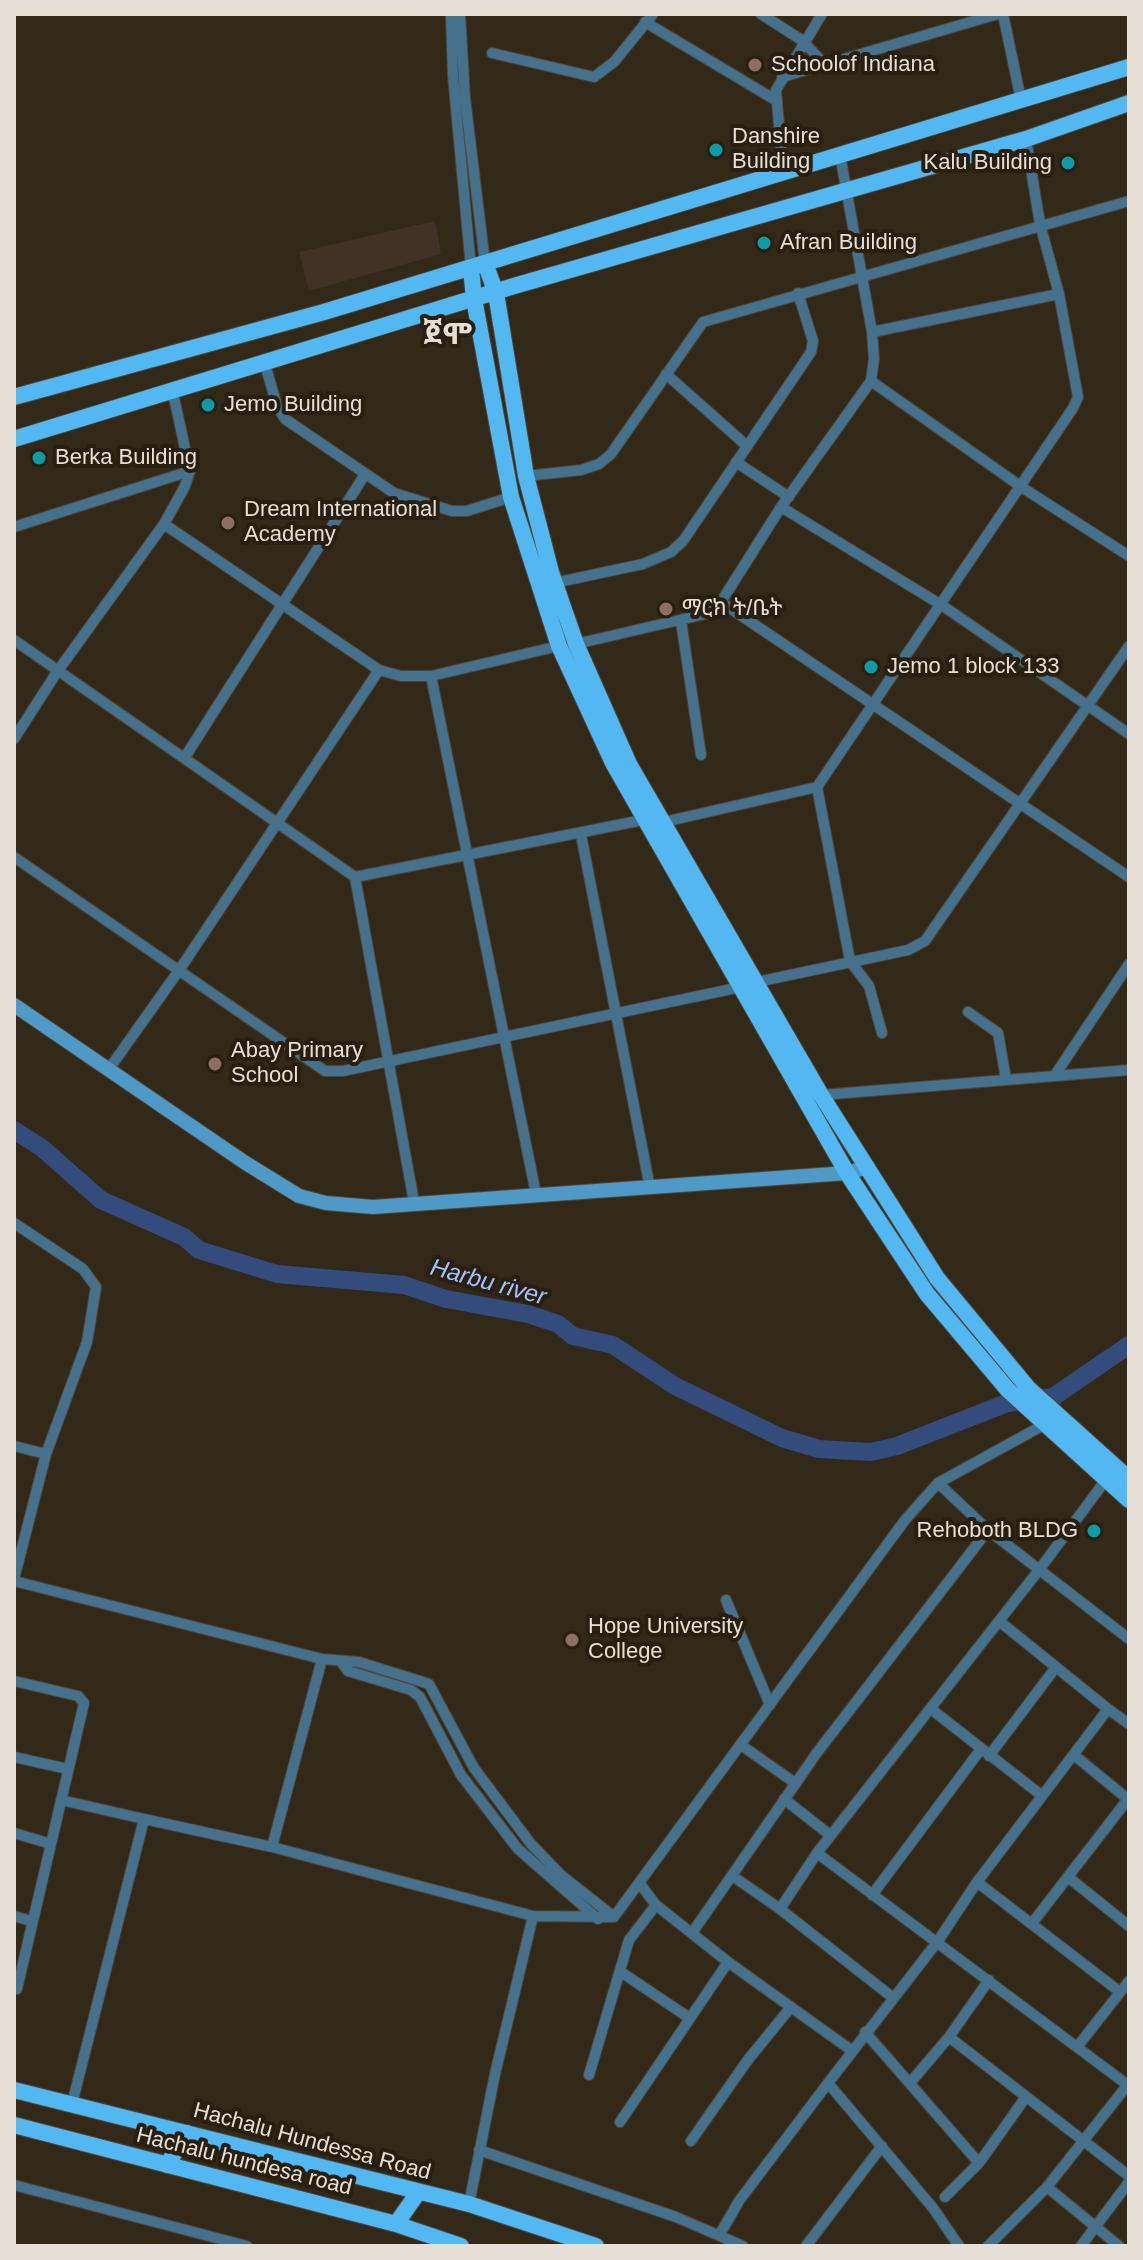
<!DOCTYPE html>
<html>
<head>
<meta charset="utf-8">
<style>
	body { margin:0 }
	#map { position:relative; width:1143px; height:2260px; overflow:hidden; background:#322919; font-family:Helvetica,sans-serif }
	canvas { display:block }
	.frame { position:absolute; inset:0; border:16px solid #e5dfd5; pointer-events:none }
</style>
</head>
<body>
<div id="map">
<canvas width="1143" height="2260"></canvas>
<div class="frame"></div>
</div>
<script>
const g = document.querySelector('canvas').getContext('2d');
g.lineJoin = 'round';
function fillPath(path, color) { g.fillStyle = color; g.fill(path, 'evenodd'); }
const poly = rows => new Path2D(rows.map(r => 'M' + r).join(''));
function stroke(path, color, width, dash) { g.strokeStyle = color; g.lineWidth = width; g.lineCap = dash ? 'butt' : 'round'; g.setLineDash(dash || []); g.stroke(path); }
function drawText(font, color, halo, rows, align = 'center') {
  g.font = font + ' Helvetica,"Noto Sans Ethiopic",sans-serif'; g.lineWidth = 8; g.setLineDash([]); g.textBaseline = 'middle'; g.strokeStyle = halo; g.fillStyle = color; for (const [text, x, y, turn = 0] of rows) {
    g.save(); g.translate(x, y); g.rotate((+turn || 0) * Math.PI / 180); g.textAlign = isNaN(turn) ? turn : align; if (halo) g.strokeText(text, 0, 0); g.fillText(text, 0, 0); g.restore();
  }
}
fillPath(poly([
	[435,221,441,254,309,291,299,252]
]), '#403226');
stroke(poly([
	[14,1130,42,1148,101,1200,184,1237,199,1250,277,1274,404,1285,446,1299,528,1314,558,1324,573,1336,613,1345,675,1386,782,1438,819,1449,871,1452,897,1446,1007,1403,1053,1397,1129,1345]
]), '#334c7c', 18);
const street = poly([
	[451,14,453,76,471,268],
	[460,14,465,98,485,263],
	[761,14,803,41,824,64],
	[1003,14,1021,100],
	[645,22,777,101],
	[492,53,594,77,614,62,653,14],
	[782,77,998,14],
	[783,172,776,90,822,14],
	[872,332,1059,294],
	[265,364,277,406,285,419,394,493,452,511,467,511,511,497],
	[666,374,747,446],
	[871,381,1023,488,1129,556],
	[736,462,789,497],
	[526,476,581,470,599,464,611,454,703,322,1129,201],
	[781,507,943,606,1129,734],
	[164,524,379,670,401,676,431,676,559,646],
	[14,527,190,471],
	[554,583,643,564,671,552,683,541,811,352,813,341,798,293],
	[721,602,1129,877],
	[681,621,701,755],
	[14,640,355,877,643,820],
	[576,644,705,614,721,602,781,507,871,381,874,359,872,332,840,155],
	[431,676,536,1194],
	[14,739,57,672,164,524,185,486,190,471,173,393],
	[185,757,364,476],
	[817,787,850,961,869,986,882,1033],
	[664,822,817,787,1073,408,1078,397,1059,294,1040,224,1026,139],
	[581,835,650,1188],
	[14,857,325,1071,343,1071,741,987],
	[355,877,414,1202],
	[757,982,908,950,925,941,1129,646],
	[968,1012,998,1033,1006,1079],
	[109,1069,180,969,379,670],
	[1055,1075,1129,964],
	[821,1095,1129,1070],
	[14,1223,83,1269,96,1287,87,1342,46,1454,14,1579],
	[14,1446,46,1454],
	[1105,1481,1039,1570,817,1853,1129,2086],
	[938,1483,988,1530,1129,1639],
	[14,1581,322,1659,359,1662,429,1684,474,1768,531,1844,561,1875,614,1917],
	[726,1600,770,1705],
	[999,1621,1108,1709],
	[341,1662,348,1671,411,1690,420,1697,461,1775,518,1849,598,1919],
	[14,1681,78,1696,84,1703,17,1989],
	[931,1709,1041,1795],
	[741,1745,795,1783],
	[1074,1755,1129,1800],
	[989,1756,1056,1667],
	[14,1757,68,1769],
	[784,1799,830,1835],
	[61,1800,144,1819],
	[14,1833,51,1844],
	[272,1847,322,1659],
	[817,1853,780,1909,892,1997],
	[734,1877,780,1909],
	[1068,1877,1129,1926],
	[977,1882,1120,1992],
	[640,1884,656,1905,728,1962,851,2050],
	[872,1895,981,1749],
	[14,1916,31,1921],
	[1033,1922,1128,1799],
	[692,1933,816,1754,988,1530],
	[621,1972,688,2017],
	[989,1980,949,2037,1129,2176],
	[865,2032,979,2163],
	[1077,2047,1129,1981],
	[589,2075,629,1940,656,1905],
	[910,2083,949,2037],
	[72,2104,144,1819,272,1847,533,1916,614,1917,905,1520,938,1483,1049,1422],
	[620,2122,728,1962],
	[691,2141,747,2061,791,2007],
	[479,2150,676,2217,743,2246],
	[14,2185,247,2246],
	[1047,2187,1119,2246],
	[945,2197,979,2163,1026,2097],
	[469,2204,495,2074,533,1916],
	[720,2234,739,2201,828,2083],
	[806,2246,882,2146],
	[959,2246,933,2208,828,2083,938,1941,977,1882,1108,1709,1129,1724],
	[988,2246,1047,2187,1129,2083],
	[1081,2246,1129,2182]
]);
const secondary = poly([
	[14,1005,244,1162,299,1196,326,1203,373,1207,847,1173,868,1167]
]);
const primary = poly([
	[485,263,496,293,526,476,551,572,576,644,629,764,821,1095,937,1278,1029,1389,1129,1479],
	[471,268,474,299,511,497,559,646,613,763,847,1173,927,1294,1008,1390,1129,1500],
	[14,397,324,312,1129,67],
	[14,439,514,286,1026,139,1129,103],
	[14,2090,469,2204,596,2246],
	[14,2125,396,2224,461,2246],
	[167,2165,187,2133],
	[396,2224,417,2194]
]);
stroke(street, '#4f4637', 12);
stroke(secondary, '#4f4637', 16);
stroke(primary, '#4f4637', 18);
stroke(street, '#45718d', 10);
stroke(secondary, '#4e99c5', 14);
stroke(primary, '#53b7f1', 16);
for (const [x, y, r, color] of [
	[755,65,8,"#8d6e63"],
	[716,150,8,"#0f9aa8"],
	[1068,163,8,"#0f9aa8"],
	[764,243,8,"#0f9aa8"],
	[208,405,8,"#0f9aa8"],
	[39,458,8,"#0f9aa8"],
	[228,523,8,"#8d6e63"],
	[666,609,8,"#8d6e63"],
	[871,667,8,"#0f9aa8"],
	[215,1064,8,"#8d6e63"],
	[1094,1531,8,"#0f9aa8"],
	[572,1640,8,"#8d6e63"]
]) { const dot = new Path2D(); dot.arc(x, y, r, 0, 2 * Math.PI); g.fillStyle = color; g.fill(dot); stroke(dot, '#281f10', 3); }
drawText('22px', '#e5dfd5', '#281f10', [
	["Schoolof Indiana",771,65],
	["Danshire",732,137],
	["Building",732,162],
	["Kalu Building",1052,163,"right"],
	["Afran Building",780,243],
	["Jemo Building",224,405],
	["Berka Building",55,458],
	["Dream International",244,510],
	["Academy",244,535],
	["ማርክ ት/ቤት",682,609],
	["Jemo 1 block 133",887,667],
	["Abay Primary",231,1051],
	["School",231,1076],
	["Rehoboth BLDG",1078,1531,"right"],
	["Hope University",588,1627],
	["College",588,1652]
], 'left');
drawText('22px', '#e5dfd5', '#281f10', [
	["Hachalu Hundessa Road",312,2142,15],
	["Hachalu hundesa road",244,2162,14]
]);
drawText('italic 24px', '#a2c2ff', '#281f10', [
	["Harbu river",488,1283,15]
]);
drawText('bold 30px', '#e5dfd5', '#281f10', [
	["ጀሞ",448,336]
]);
</script>
</body>
</html>
